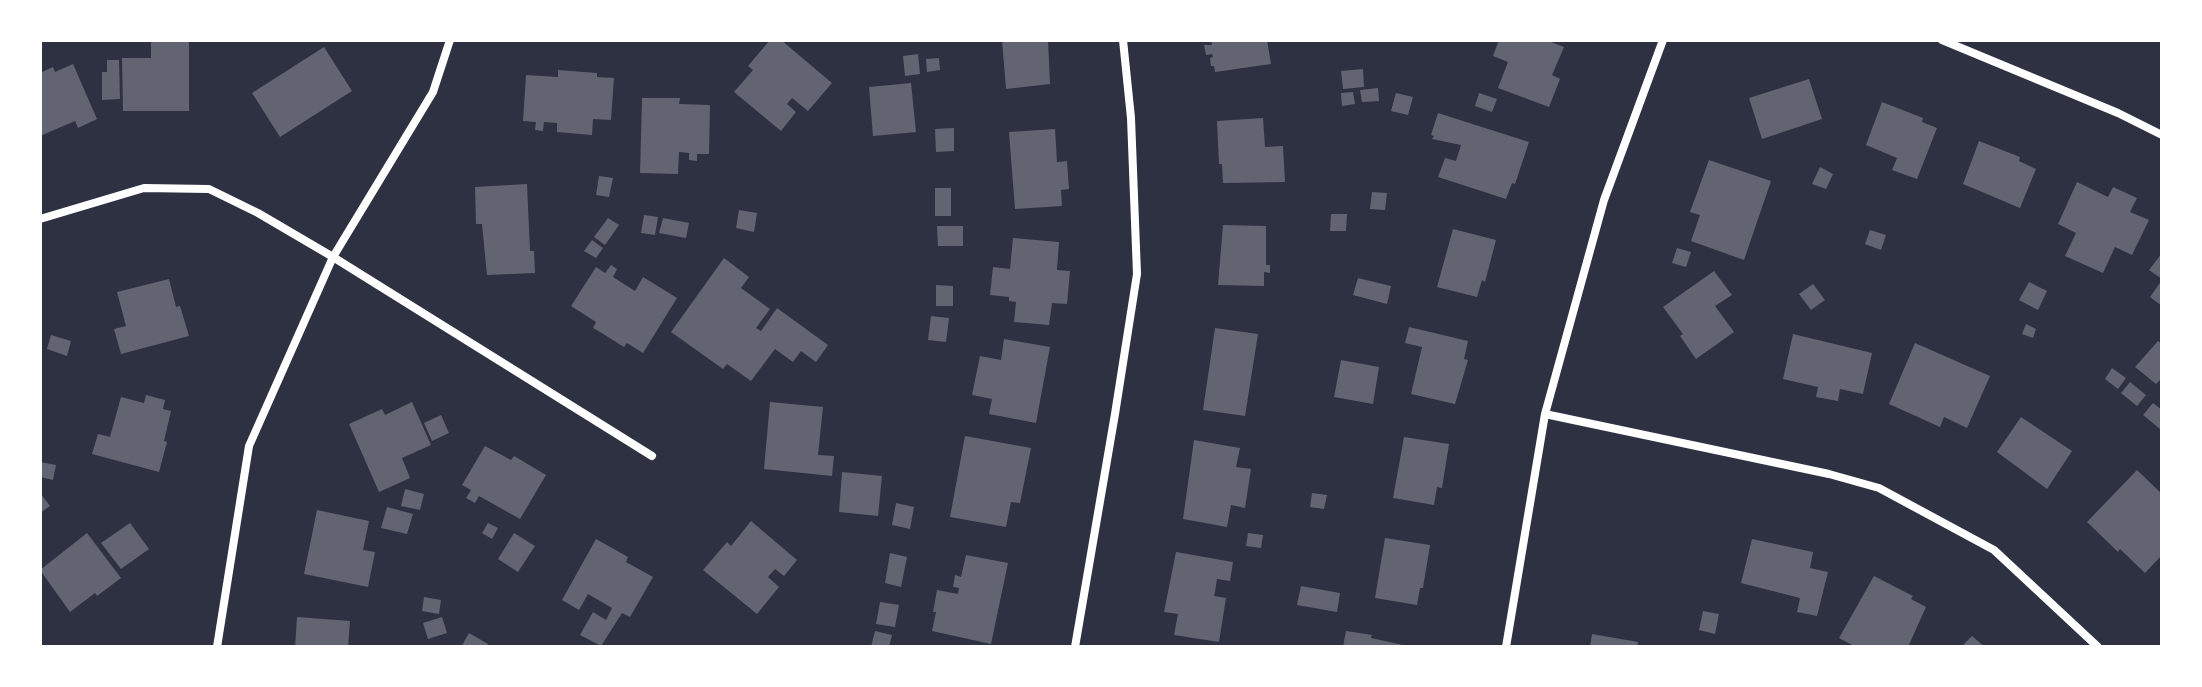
<!DOCTYPE html>
<html>
<head>
<meta charset="utf-8">
<style>
	body { margin:0 }
	#map { position:relative; width:2202px; height:687px; overflow:hidden; background:#2d3142; font-family:Jost,sans-serif }
	canvas { display:block }
	.frame { position:absolute; inset:0; border:42px solid #fff; pointer-events:none }
</style>
</head>
<body>
<div id="map">
<canvas width="2202" height="687"></canvas>
<div class="frame"></div>
</div>
<script>
const g = document.querySelector('canvas').getContext('2d');
g.lineJoin = 'round';
function fillPath(path, color) { g.fillStyle = color; g.fill(path, 'evenodd'); }
const poly = rows => new Path2D(rows.map(r => 'M' + r).join(''));
function stroke(path, color, width, dash) { g.strokeStyle = color; g.lineWidth = width; g.lineCap = dash ? 'butt' : 'round'; g.setLineDash(dash || []); g.stroke(path); }
fillPath(poly([
	[151,40,189,40,189,111,123,111,122,58,151,58],
	[770,40,781,40,832,83,808,111,792,98,787,104,796,112,781,131,734,92,753,70,748,66],
	[1002,40,1048,40,1050,84,1006,89],
	[1211,40,1267,40,1271,64,1215,72,1214,66,1211,66,1210,58,1213,57,1212,54,1206,55,1204,45,1212,45],
	[1499,40,1546,40,1564,47,1552,75,1560,79,1549,107,1498,88,1508,62,1493,56],
	[324,47,352,91,280,137,252,93],
	[918,54,920,74,905,76,903,56],
	[939,58,940,70,927,72,926,59],
	[107,60,119,60,120,99,102,100,102,72,107,72],
	[73,64,97,119,78,128,75,121,40,136,40,73,53,67,55,72],
	[1363,69,1364,87,1343,89,1341,71],
	[558,70,597,73,597,77,614,78,611,120,593,119,592,135,557,132,557,123,544,122,543,131,535,130,536,122,523,121,526,75,558,77],
	[1809,79,1822,119,1762,139,1749,98],
	[911,83,916,132,873,136,869,87],
	[1378,88,1379,101,1362,102,1360,90],
	[1353,92,1355,104,1342,106,1341,93],
	[1396,93,1413,97,1408,115,1391,111],
	[1479,93,1497,99,1492,112,1475,106],
	[642,98,680,98,679,104,710,105,709,154,697,154,697,161,689,160,689,153,679,152,678,174,640,173],
	[1882,102,1923,118,1922,122,1937,128,1917,179,1892,170,1897,158,1866,145],
	[1438,113,1529,142,1515,184,1512,183,1506,199,1438,177,1445,158,1456,161,1461,145,1432,139,1434,136,1431,135],
	[1263,118,1265,147,1283,146,1285,182,1223,183,1222,164,1219,164,1217,121],
	[954,128,954,151,936,152,935,129],
	[1055,129,1057,162,1067,161,1069,189,1061,190,1062,206,1015,209,1009,132],
	[1979,141,2020,157,2019,161,2036,169,2020,208,1963,184],
	[1709,160,1771,181,1744,260,1691,241,1700,215,1690,212],
	[1820,167,1833,174,1826,189,1812,184],
	[599,176,613,178,609,197,596,195],
	[2077,182,2108,197,2113,187,2137,198,2130,212,2149,220,2132,255,2115,247,2103,273,2065,256,2076,233,2058,224],
	[527,184,530,251,534,251,535,273,487,275,482,224,476,224,475,187],
	[935,188,951,188,951,216,935,216],
	[1372,192,1387,193,1385,210,1370,209],
	[739,210,757,213,754,232,736,228],
	[1331,214,1347,214,1346,231,1330,231],
	[644,215,658,217,655,235,641,233],
	[608,218,619,225,605,245,594,237],
	[663,218,689,223,686,238,659,233],
	[1223,225,1266,226,1266,265,1270,265,1270,273,1264,272,1264,286,1218,285],
	[937,226,963,226,963,246,938,246],
	[1453,229,1496,240,1485,282,1482,280,1477,297,1437,287],
	[1870,230,1886,235,1881,250,1865,244],
	[1013,238,1059,242,1057,270,1070,271,1067,304,1052,303,1049,325,1014,322,1016,302,1009,301,1009,297,990,295,993,267,1010,269],
	[592,240,603,248,596,258,584,251],
	[1677,248,1691,252,1686,267,1672,263],
	[2162,253,2162,279,2149,270],
	[724,258,749,277,741,288,770,309,756,328,761,331,777,308,828,345,816,362,801,351,793,362,775,349,751,381,727,364,723,369,671,332],
	[611,265,617,269,613,277,635,291,643,277,677,298,643,353,627,343,624,347,600,332,593,328,596,322,571,306,596,267,605,273],
	[1714,271,1732,295,1715,306,1734,332,1696,359,1680,336,1683,334,1663,307],
	[1358,278,1391,286,1387,304,1353,295],
	[169,279,176,307,180,306,189,336,121,354,114,329,126,326,117,292],
	[2162,280,2162,306,2150,297],
	[2029,282,2047,291,2038,310,2019,300],
	[1813,284,1825,300,1811,310,1799,294],
	[936,285,953,286,953,306,936,306],
	[931,316,949,318,946,342,928,340],
	[2026,324,2036,329,2033,338,2022,334],
	[1409,327,1468,341,1464,359,1468,360,1455,404,1411,394,1422,347,1405,343],
	[1215,328,1258,334,1245,416,1203,410],
	[1793,334,1872,353,1863,394,1840,389,1838,401,1816,397,1818,387,1783,379],
	[51,335,71,341,67,356,47,349],
	[1004,339,1050,347,1036,423,989,414,992,399,972,395,980,356,1001,360],
	[2158,341,2162,344,2162,378,2156,384,2135,367],
	[1915,343,1990,376,1967,428,1944,417,1940,427,1889,404],
	[1341,360,1379,367,1373,404,1334,397],
	[2112,368,2126,378,2118,389,2105,379],
	[2130,382,2146,395,2137,406,2121,393],
	[146,395,165,400,163,409,171,411,164,441,167,442,159,472,92,454,98,434,110,437,121,397,144,403],
	[412,402,431,445,402,458,410,478,379,492,349,424,382,409,385,415],
	[770,402,823,407,818,455,834,456,832,476,764,469],
	[2153,403,2162,410,2160,429,2143,415],
	[441,415,449,433,432,441,424,423],
	[2021,417,2072,451,2047,489,1997,452],
	[965,436,1031,448,1020,503,1011,502,1006,527,950,517],
	[1404,437,1449,444,1442,488,1437,487,1434,505,1393,498],
	[1194,440,1240,448,1236,467,1251,469,1245,508,1231,505,1227,527,1183,519],
	[485,446,511,460,514,456,546,475,520,519,479,496,475,503,466,498,471,490,462,485],
	[40,462,56,465,53,480,40,477],
	[2137,470,2162,494,2162,555,2145,573,2120,549,2118,552,2087,522],
	[842,472,882,476,878,516,839,512],
	[405,489,424,494,420,510,401,506],
	[40,493,50,506,40,513],
	[1312,493,1327,495,1324,509,1310,507],
	[896,503,914,507,910,529,892,525],
	[387,507,413,514,407,534,381,528],
	[317,510,369,521,363,550,375,552,368,587,304,574],
	[751,521,797,560,784,576,775,569,768,577,779,587,757,614,703,570,727,542,731,546],
	[130,523,149,549,121,569,101,543],
	[488,523,498,528,492,539,482,533],
	[87,533,121,578,97,596,95,593,70,612,40,570],
	[514,533,535,546,518,572,498,559],
	[1248,533,1263,535,1261,548,1246,546],
	[1385,538,1430,545,1423,588,1420,588,1417,605,1375,598],
	[596,539,628,557,626,562,653,577,630,617,622,613,601,646,580,635,593,612,606,620,612,608,588,594,579,610,562,600],
	[1752,539,1813,552,1810,568,1828,572,1817,616,1797,612,1800,598,1741,583],
	[1176,552,1233,562,1230,581,1217,579,1215,592,1214,596,1226,598,1219,642,1174,635,1178,614,1164,612],
	[890,553,907,557,901,587,885,583],
	[966,555,1008,563,991,644,932,631,936,612,933,612,937,590,958,594,959,588,953,587,955,575,961,577],
	[1874,576,1913,596,1911,599,1926,607,1908,647,1856,647,1839,638],
	[1301,586,1340,593,1337,612,1297,605],
	[424,597,441,600,439,614,422,611],
	[880,602,899,605,895,627,876,624],
	[1703,611,1719,614,1715,634,1699,630],
	[297,617,350,621,348,647,295,647],
	[442,617,447,633,428,639,423,623],
	[875,631,892,635,889,647,871,647],
	[1346,631,1372,635,1371,638,1412,647,1343,647],
	[469,633,488,644,486,647,461,647],
	[1592,634,1638,642,1637,647,1590,647],
	[1972,636,1985,647,1961,647]
]), '#626471');
stroke(poly([
	[1942,40,2118,113,2162,135],
	[40,219,144,188,209,189,258,213,333,257,652,456],
	[1545,414,1829,474,1879,488,1994,550,2098,647],
	[217,647,249,446,333,257,433,92,450,40],
	[1075,647,1115,414,1137,274,1131,118,1123,40],
	[1506,647,1545,414,1604,200,1663,40]
]), '#fff', 8);
</script>
</body>
</html>
